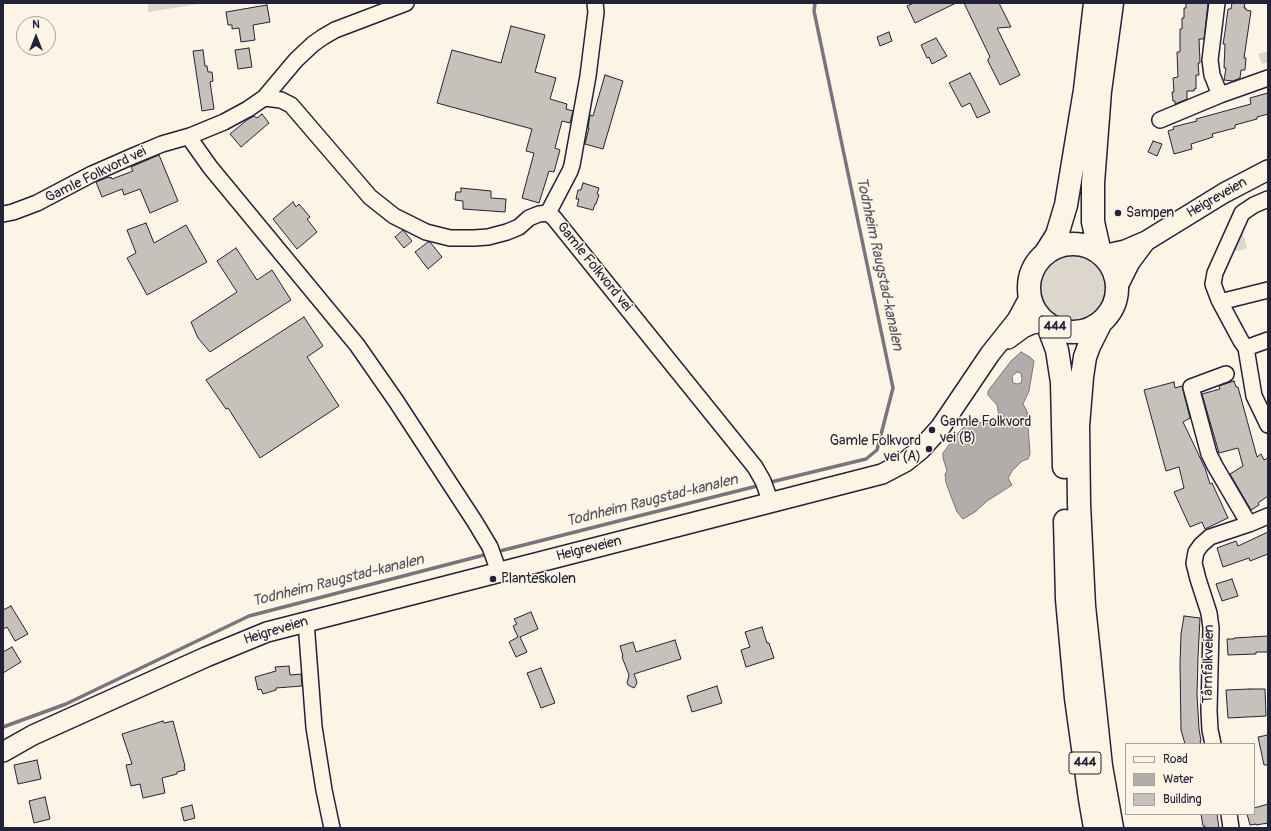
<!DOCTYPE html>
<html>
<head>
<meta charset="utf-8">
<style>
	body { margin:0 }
	#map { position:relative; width:1271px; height:831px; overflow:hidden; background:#fcf5e5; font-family:Pangolin,sans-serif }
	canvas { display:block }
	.frame { position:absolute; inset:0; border:4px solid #22223b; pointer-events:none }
	.legend { position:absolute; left:1125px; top:743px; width:130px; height:72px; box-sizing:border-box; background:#fcf5e5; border:1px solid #a5a1a1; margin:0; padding:5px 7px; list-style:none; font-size:12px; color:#22223b }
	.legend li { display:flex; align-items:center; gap:8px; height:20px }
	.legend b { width:20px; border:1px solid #a5a1a1 }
	.north { position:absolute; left:16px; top:16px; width:40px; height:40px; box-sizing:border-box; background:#fcf5e5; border:1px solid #a5a1a1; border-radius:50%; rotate:0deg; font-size:11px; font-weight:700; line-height:16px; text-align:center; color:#22223b }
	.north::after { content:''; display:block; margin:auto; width:14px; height:18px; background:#22223b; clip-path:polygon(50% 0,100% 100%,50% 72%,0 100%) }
</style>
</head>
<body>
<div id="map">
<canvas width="1271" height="831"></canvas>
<div class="frame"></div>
<ul class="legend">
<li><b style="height:5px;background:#fcf5e5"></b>Road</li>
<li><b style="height:11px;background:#b2adab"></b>Water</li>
<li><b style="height:11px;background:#c6c1bb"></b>Building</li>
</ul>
<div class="north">N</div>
</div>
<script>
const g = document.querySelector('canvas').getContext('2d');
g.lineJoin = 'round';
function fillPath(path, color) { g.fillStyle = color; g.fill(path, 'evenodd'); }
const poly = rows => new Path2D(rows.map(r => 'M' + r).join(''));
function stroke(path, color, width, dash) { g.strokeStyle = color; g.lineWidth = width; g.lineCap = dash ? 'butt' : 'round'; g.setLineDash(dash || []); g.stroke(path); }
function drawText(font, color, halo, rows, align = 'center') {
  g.font = font + ' Pangolin,sans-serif'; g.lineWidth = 3; g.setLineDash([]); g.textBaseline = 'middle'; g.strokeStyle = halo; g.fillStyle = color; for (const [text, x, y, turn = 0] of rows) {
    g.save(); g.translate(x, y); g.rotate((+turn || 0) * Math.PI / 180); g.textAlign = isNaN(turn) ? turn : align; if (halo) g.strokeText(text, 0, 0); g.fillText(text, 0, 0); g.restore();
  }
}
fillPath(poly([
	[148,3,205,3,148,12],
	[1268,51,1268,62,1262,64,1258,54],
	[1242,232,1247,247,1246,249,1231,252],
	'1041 288a33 33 0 1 1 66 0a33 33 0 1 1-66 0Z'
]), '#dcd6cc');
const water = poly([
	[1021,352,1030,357,1034,361,1029,391,1023,404,1027,411,1030,454,1028,459,1022,461,1012,471,1008,478,1012,485,987,501,975,512,963,519,957,512,946,483,945,474,947,471,943,458,943,453,957,434,970,421,982,423,992,423,997,419,999,416,997,405,988,395,988,391,1011,361,1021,352],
	[1017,372,1021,373,1022,379,1021,383,1017,384,1013,383,1012,376,1017,372]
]);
fillPath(water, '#b2adab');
stroke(water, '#78757e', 1);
stroke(poly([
	[767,483,866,459,877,450,893,388,814,11,815,3],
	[496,552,761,485],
	[3,727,66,704,249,616,488,554]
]), '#78757e', 3.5);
const building = poly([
	[914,3,956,3,915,23,907,6,914,3],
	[964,3,999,3,1011,27,997,28,1020,75,1000,85,988,61,988,59,990,57,964,3],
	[1186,3,1208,3,1204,39,1199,39,1200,63,1198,63,1199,75,1196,75,1196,89,1194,89,1194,91,1187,91,1187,99,1175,104,1175,101,1173,101,1172,92,1174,92,1173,78,1178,77,1177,52,1180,52,1180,29,1182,29,1182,18,1184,18,1184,8,1186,8,1186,3],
	[1232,3,1245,3,1244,8,1246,8,1246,10,1251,11,1244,58,1246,58,1245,70,1241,70,1240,78,1233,81,1224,80,1226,68,1224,68,1225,44,1223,44,1225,32,1228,9,1231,9,1232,3],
	[267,5,270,22,253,25,255,40,241,42,239,28,232,29,232,25,228,25,226,12,267,5],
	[511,26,545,35,535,72,556,78,550,99,567,104,566,109,573,111,570,123,562,121,555,148,560,150,554,172,549,171,539,203,522,198,534,153,526,151,532,129,437,103,452,50,501,63,511,26],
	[889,32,892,41,880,46,877,37,889,32],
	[936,38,947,56,932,64,929,57,927,58,921,45,936,38],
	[249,48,252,67,238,69,235,50,249,48],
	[203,50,205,66,207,66,208,72,212,72,213,81,210,82,214,109,202,111,193,51,203,50],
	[970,73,990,112,977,118,970,103,962,107,949,83,970,73],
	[605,75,623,81,603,149,585,144,589,128,588,128,590,115,593,116,605,75],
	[1268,93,1268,114,1257,117,1257,119,1235,125,1235,128,1212,134,1213,137,1191,144,1192,149,1174,154,1168,131,1174,129,1173,127,1197,121,1196,119,1251,104,1250,98,1268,93],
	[262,114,269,123,241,147,230,134,247,120,254,116,257,118,262,114],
	[1153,141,1162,144,1157,156,1148,152,1153,141],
	[159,155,178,201,150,213,140,189,124,195,122,189,102,197,96,182,109,177,109,178,111,177,112,179,133,171,131,167,159,155],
	[583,183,599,188,597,194,599,195,596,204,595,204,593,210,577,206,579,199,576,199,578,190,581,190,583,183],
	[461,188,491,191,491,198,506,199,505,212,463,209,463,201,455,200,456,192,461,192,461,188],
	[293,202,296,207,299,204,310,217,307,219,317,232,297,249,273,219,293,202],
	[146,223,154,243,186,225,207,262,147,295,127,258,136,253,127,230,146,223],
	[403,230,412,241,404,248,395,237,403,230],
	[428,242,430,242,442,257,428,269,415,252,428,242],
	[236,248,257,280,272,270,291,300,210,352,198,338,191,322,237,292,217,261,236,248],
	[304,317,323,346,307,357,339,406,260,458,228,408,226,409,206,380,304,317],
	[1234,381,1236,387,1238,387,1257,457,1261,454,1264,460,1268,458,1268,496,1258,503,1259,505,1251,510,1230,474,1243,466,1238,448,1219,453,1202,394,1220,389,1219,386,1234,381],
	[1174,382,1175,388,1182,386,1190,418,1183,422,1205,468,1210,484,1212,483,1228,518,1205,529,1202,522,1190,527,1179,503,1174,492,1184,488,1179,467,1166,471,1144,390,1174,382],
	[1268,532,1268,554,1250,561,1249,558,1223,567,1217,548,1236,541,1238,546,1268,532],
	[1232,579,1238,596,1222,601,1216,584,1232,579],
	[11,606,28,634,15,641,7,627,3,629,3,610,11,606],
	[531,612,538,629,520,637,527,652,516,657,509,642,518,637,513,626,517,624,514,619,531,612],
	[1184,616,1200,618,1198,657,1197,695,1199,729,1201,741,1200,741,1201,744,1185,744,1181,730,1180,664,1181,634,1184,616],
	[762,627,767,643,769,643,774,658,746,667,741,650,750,647,745,632,762,627],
	[1268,636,1268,652,1256,652,1256,654,1228,655,1227,639,1234,639,1234,638,1268,636],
	[675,640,681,659,634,674,637,682,636,685,634,688,628,685,627,683,629,675,622,657,623,656,620,646,633,642,636,652,675,640],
	[12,647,21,662,3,673,3,652,12,647],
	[289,666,290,675,301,674,302,686,276,688,276,690,263,694,261,689,258,690,255,677,276,671,275,667,289,666],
	[541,668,555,703,541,708,527,673,541,668],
	[717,686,722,703,692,712,687,696,717,686],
	[1250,689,1265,689,1266,716,1228,718,1226,690,1250,689],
	[163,721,164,723,173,721,185,766,184,766,185,770,177,772,177,774,162,778,165,793,143,798,140,784,131,786,126,765,132,764,122,734,163,721],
	[1268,735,1268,765,1264,765,1258,737,1268,735],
	[37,760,41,779,18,784,14,765,37,760],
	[45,797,50,819,34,823,29,801,45,797],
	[1268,804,1268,823,1256,825,1256,824,1250,825,1247,814,1254,814,1254,808,1268,804],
	[192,805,195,818,184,821,181,808,192,805],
	[1201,814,1217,814,1219,828,1205,828,1205,826,1203,826,1201,814]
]);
fillPath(building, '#c6c1bb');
stroke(building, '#22223b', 1);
const minor = poly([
	[1217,3,1210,60,1212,75,1220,95],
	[264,98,281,100,291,105,370,197,394,216,426,232,450,238,474,238,488,237,507,232,519,227,529,218,539,214,548,213,554,218,755,467,763,481,771,503],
	[1160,120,1220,95,1268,78],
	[190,136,193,143,210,167,357,345,396,401,475,522,490,547,499,572],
	[548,213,570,171,572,165,588,76,596,12,595,3],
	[3,214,13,212,37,203,92,174,133,156,162,144,190,136,224,122,248,109,264,98,296,60,313,44,323,37,335,30,406,3],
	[1220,302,1268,290],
	[1268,340,1246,348,1254,396,1268,425],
	[1246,348,1241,341,1219,300,1213,284,1215,273,1242,213,1254,205,1268,199],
	[1226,374,1191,387,1209,454,1215,466,1249,524],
	[306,622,314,727,324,790,332,828],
	[1213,744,1210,730,1209,711,1211,628,1209,613,1198,579,1194,563,1196,552,1201,545,1210,537,1249,524,1268,516],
	[1229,814,1231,828]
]);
const major = poly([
	[1102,255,1125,250,1146,241,1224,193,1268,170],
	[1117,288,1130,262,1145,242],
	[1008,339,1023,328,1032,324,1045,322],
	[3,752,33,735,206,657,267,632,882,474,905,462,920,450,940,428,990,354,1017,320,1030,296]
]);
const highway = poly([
	'1029 288a44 44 0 1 1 88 0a44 44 0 1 1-88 0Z',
	[1100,253,1093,222,1093,183,1100,91,1112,3],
	[1045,254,1057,235,1066,205,1085,90,1095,3],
	[1101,322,1089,346,1085,357,1082,377,1078,426,1079,504,1084,606,1101,766,1112,828],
	[1047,323,1057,350,1062,382,1064,467],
	[1065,521,1067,599,1076,698,1090,799,1095,828]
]);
stroke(minor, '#22223b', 18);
stroke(major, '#22223b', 22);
stroke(highway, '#22223b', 25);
stroke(minor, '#fcf5e5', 15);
stroke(major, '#fcf5e5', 19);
stroke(highway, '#fcf5e5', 22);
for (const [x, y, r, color] of [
	[1118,213,4,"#22223b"],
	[932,430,4,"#22223b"],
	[929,449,4,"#22223b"],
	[493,579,4,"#22223b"]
]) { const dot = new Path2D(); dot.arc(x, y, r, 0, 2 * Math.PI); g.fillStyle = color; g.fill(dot); stroke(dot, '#fcf5e5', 1.5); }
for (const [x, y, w] of [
	[1055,327,32],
	[1085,763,32]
]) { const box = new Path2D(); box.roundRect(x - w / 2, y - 11, w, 22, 3); g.fillStyle = '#fcf5e5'; g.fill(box); stroke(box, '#22223b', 1); }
drawText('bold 13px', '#22223b', null, [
	["444",1055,327],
	["444",1085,763]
]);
drawText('14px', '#22223b', '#fcf5e5', [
	["Gamle Folkvord vei",96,175,-26],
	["Heigreveien",1217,198,-30],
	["Gamle Folkvord vei",594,267,51],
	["Heigreveien",589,549,-14],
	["Heigreveien",276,631,-17],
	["Tårnfalkveien",1209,664,-89]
]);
drawText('14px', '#22223b', '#fcf5e5', [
	["Sampen",1126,213],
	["Gamle Folkvord",940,422],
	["vei (B)",940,438],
	["Gamle Folkvord",921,441,"right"],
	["vei (A)",921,457,"right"],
	["Planteskolen",501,579]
], 'left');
drawText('italic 15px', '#545362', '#fcf5e5', [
	["Todnheim Raugstad-kanalen",879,264,78],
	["Todnheim Raugstad-kanalen",652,501,-14],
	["Todnheim Raugstad-kanalen",338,581,-14]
]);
</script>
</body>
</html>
